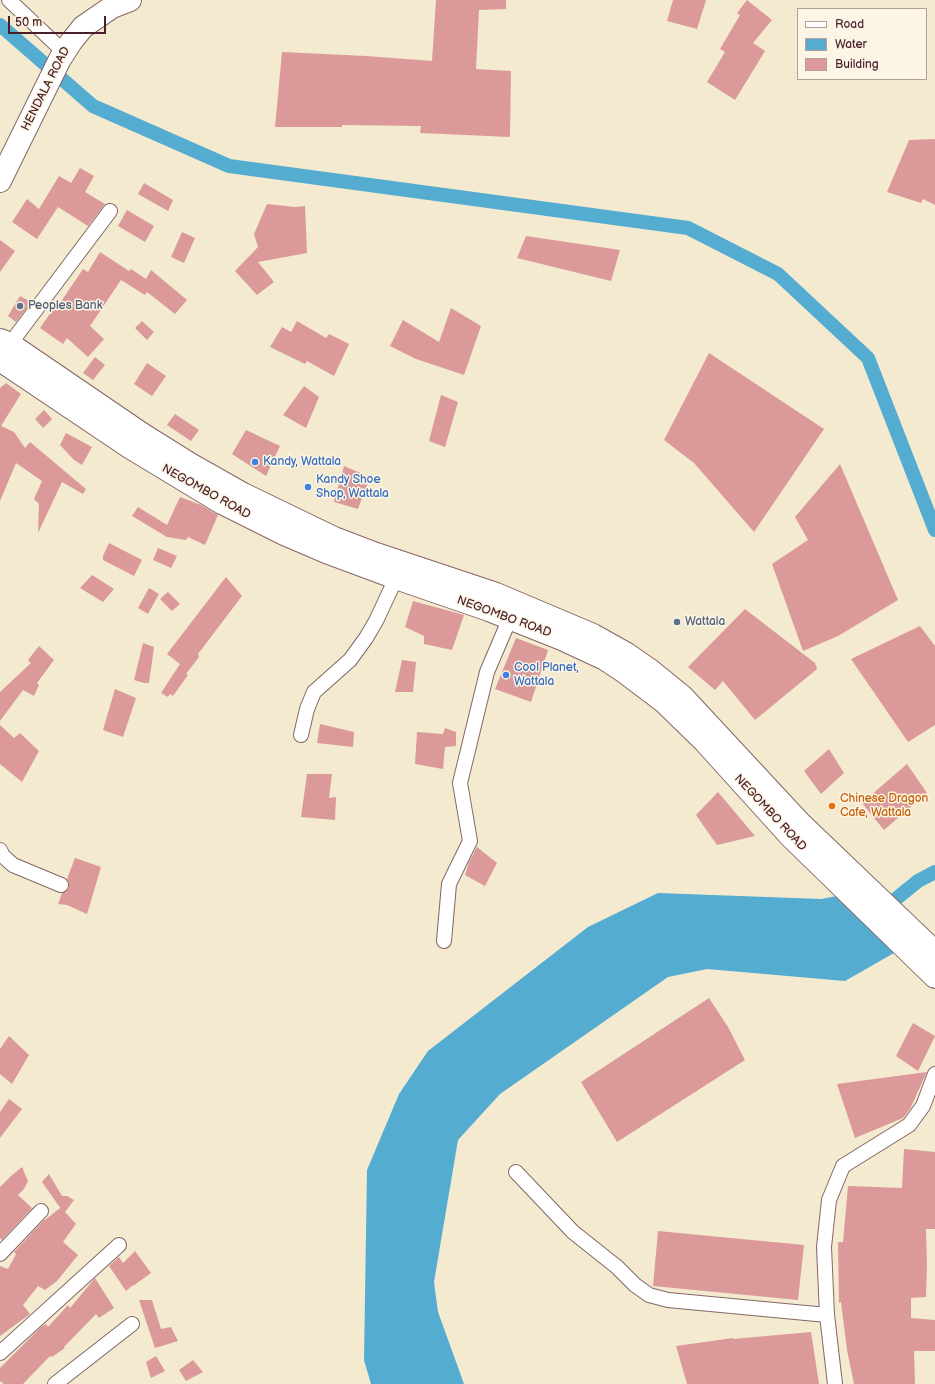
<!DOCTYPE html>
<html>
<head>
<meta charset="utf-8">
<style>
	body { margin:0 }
	#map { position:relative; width:935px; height:1384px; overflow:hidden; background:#f3ead0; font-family:"Balsamiq Sans",sans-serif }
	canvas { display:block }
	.legend { position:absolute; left:797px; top:8px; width:130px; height:72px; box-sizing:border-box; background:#fcf5e5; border:1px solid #b59f9b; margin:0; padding:5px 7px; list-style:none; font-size:12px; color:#4a1f2b }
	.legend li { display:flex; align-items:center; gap:8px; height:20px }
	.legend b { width:20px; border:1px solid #b59f9b }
	.scale { position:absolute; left:8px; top:16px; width:98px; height:18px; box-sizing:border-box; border:2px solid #4a1f2b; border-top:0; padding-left:5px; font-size:12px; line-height:14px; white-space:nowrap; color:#4a1f2b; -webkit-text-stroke:3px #fcf5e5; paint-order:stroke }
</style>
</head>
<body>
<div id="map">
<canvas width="935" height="1384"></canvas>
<ul class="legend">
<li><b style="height:5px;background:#fff"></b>Road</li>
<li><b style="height:11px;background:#54acd1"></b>Water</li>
<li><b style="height:11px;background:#db9a99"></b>Building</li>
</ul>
<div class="scale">50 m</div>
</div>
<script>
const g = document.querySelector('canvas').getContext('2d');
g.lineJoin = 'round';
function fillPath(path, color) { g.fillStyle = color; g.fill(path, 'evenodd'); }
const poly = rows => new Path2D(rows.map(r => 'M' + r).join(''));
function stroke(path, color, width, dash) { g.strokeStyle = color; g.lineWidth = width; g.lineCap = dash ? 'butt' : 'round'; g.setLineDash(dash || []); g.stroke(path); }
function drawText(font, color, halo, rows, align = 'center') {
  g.font = font + ' "Balsamiq Sans",sans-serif'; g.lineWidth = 3; g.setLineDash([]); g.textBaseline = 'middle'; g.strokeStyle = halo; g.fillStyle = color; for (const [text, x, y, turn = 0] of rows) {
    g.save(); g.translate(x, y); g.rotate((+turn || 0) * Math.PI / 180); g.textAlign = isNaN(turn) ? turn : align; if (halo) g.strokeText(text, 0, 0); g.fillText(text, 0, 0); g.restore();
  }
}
fillPath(poly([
	[658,893,821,899,837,896,894,953,845,981,707,969,668,977,500,1094,458,1140,434,1282,438,1312,464,1384,371,1384,364,1360,367,1170,399,1094,428,1051,588,927]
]), '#54acd1');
stroke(poly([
	[0,25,93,106,229,166,688,228,778,274,868,358,935,530],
	[881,911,918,881,935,872]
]), '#54acd1', 14);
fillPath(poly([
	[436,0,506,0,506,9,479,10,476,69,511,71,510,137,420,133,421,126,342,125,342,127,275,127,282,52,366,56,432,61],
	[673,0,706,0,697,29,667,21],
	[747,0,772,20,753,43,765,51,735,100,707,82,725,52,720,49,740,15,737,13],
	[935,139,935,205,923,199,921,203,887,192,909,140],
	[80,168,94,176,85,192,105,204,88,226,58,207,37,239,12,222,27,199,39,209,59,176,71,183],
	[144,183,173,200,168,211,138,194],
	[267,204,295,207,305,206,307,253,258,262,274,282,257,295,235,271,258,247,254,234],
	[127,210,154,226,145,242,118,226],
	[182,232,195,238,184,263,171,257],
	[526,236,620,250,611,281,517,258],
	[0,240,15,251,0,272],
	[100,252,129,271,131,269,146,279,151,270,187,300,175,314,147,292,145,295,121,280,90,326,104,339,88,357,67,338,63,344,40,328,56,305,58,306,83,269,88,272],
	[20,296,31,302,16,322,8,316],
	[451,308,481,326,464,375,416,359,390,346,403,320,439,342],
	[142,321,154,332,147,340,135,328],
	[297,321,326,338,329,334,349,344,334,376,307,361,305,364,270,347,282,327,291,332],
	[709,353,824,429,754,532,694,463,664,440],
	[95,357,105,365,93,380,83,373],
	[147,363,166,376,152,396,134,384],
	[6,383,21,394,1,426,14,432,25,448,30,442,86,489,83,494,62,482,38,533,39,504,34,499,42,481,16,463,0,501,0,388],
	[304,386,319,397,306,428,283,415],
	[441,395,458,402,445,447,429,441],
	[44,410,52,419,43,428,35,419],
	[175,414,199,430,191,441,167,425],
	[246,430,280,446,266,476,232,454],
	[66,433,92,447,82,465,74,460,60,445],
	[840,464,898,600,838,636,803,651,772,564,808,540,795,517],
	[344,466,370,477,358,509,334,502],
	[180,497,201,505,218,515,205,545,188,537,186,540,167,537,132,516,138,507,167,525],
	[109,543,142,560,134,576,103,560,103,556],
	[158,548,177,556,171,568,153,560],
	[92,575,114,589,103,602,80,588],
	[226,577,242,596,198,654,199,657,186,674,188,675,173,696,170,694,168,697,161,693,180,664,167,654],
	[149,588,159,594,148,614,138,608],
	[168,592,180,604,172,611,160,599],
	[413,601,464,615,452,650,424,644,424,636,405,627],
	[745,609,815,663,817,669,755,720,723,681,715,690,688,667],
	[920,626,935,646,935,725,908,742,851,659],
	[516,638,548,650,531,702,495,689],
	[143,643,154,647,149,683,144,683,134,680],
	[39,646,54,660,37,683,39,685,34,696,23,690,0,721,0,692,31,663,28,660],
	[402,660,416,662,413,692,395,692],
	[115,689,136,698,123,737,103,730],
	[320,724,354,732,353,747,317,743],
	[0,725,14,738,20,733,39,751,22,782,0,764],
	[445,728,456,732,456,746,445,747,443,769,415,764,417,732,443,734],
	[829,749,844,773,821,794,804,771],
	[907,764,927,793,884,830,862,803],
	[307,774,332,774,329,798,336,797,335,820,301,817],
	[718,792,755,836,717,845,696,815],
	[477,847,497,863,485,886,465,875,469,862],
	[75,858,101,867,87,914,67,905,58,904,62,893,66,891,69,888,69,884,67,879],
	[709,998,728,1027,745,1060,617,1142,581,1082],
	[913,1023,935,1036,918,1071,896,1056],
	[9,1036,29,1055,12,1084,0,1074,0,1049],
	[927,1072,910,1109,903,1118,855,1138,837,1084],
	[9,1099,22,1109,0,1138,0,1112],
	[904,1149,935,1152,935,1229,926,1229,927,1266,926,1297,911,1298,911,1318,935,1320,935,1351,914,1351,915,1384,854,1384,847,1350,841,1302,839,1303,838,1242,843,1242,848,1186,902,1188],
	[22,1167,28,1181,24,1189,18,1195,32,1208,2,1240,0,1238,0,1187,11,1176],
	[49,1174,62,1196,67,1196,74,1200,65,1212,76,1224,63,1242,78,1255,57,1281,45,1290,38,1286,23,1305,30,1314,0,1336,0,1266,8,1269,16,1254,14,1252,44,1220,45,1220,60,1208,61,1209,42,1182],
	[658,1231,804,1245,798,1300,653,1286],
	[135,1251,151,1273,133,1286,133,1285,126,1291,109,1266,119,1257,123,1263],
	[95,1278,114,1308,99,1318,96,1314,64,1347,65,1348,52,1357,50,1356,23,1384,4,1384,0,1381,0,1368,41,1327,46,1324,48,1327,68,1305,70,1308],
	[139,1300,152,1300,161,1329,171,1327,178,1341,155,1348],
	[811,1332,819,1384,687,1384,676,1346,733,1338,733,1339],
	[156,1356,165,1371,151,1378,146,1362],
	[193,1360,203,1372,186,1381,179,1370]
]), '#db9a99');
const minor = poly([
	[9,0,64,52],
	[10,344,110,211],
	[301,735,307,709,314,692,350,660,366,638,376,621,396,578],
	[0,850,3,856,13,865,61,885],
	[444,941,449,884,470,841,460,783,487,672,513,611],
	[516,1172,573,1232,617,1267,635,1285,649,1295,668,1300,827,1315],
	[0,1254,41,1211],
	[0,1353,119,1245],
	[55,1384,132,1324],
	[835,1384,827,1315,824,1247,829,1200,843,1166,909,1125,923,1106,935,1074]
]);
const primary = poly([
	[0,181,60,59,71,42,83,27,112,7,130,0]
]);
const trunk = poly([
	[0,340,10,344,142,434,190,464,243,494,334,538,376,554,496,594,593,635,627,654,650,670,682,696,800,823,935,952],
	[0,360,131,448,222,503,284,534,326,552,396,578,489,610,562,639,605,659,623,671,664,702,705,742,791,837,935,977]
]);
stroke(minor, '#856665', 16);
stroke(primary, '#856665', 24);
stroke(trunk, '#856665', 24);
stroke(minor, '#fff', 14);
stroke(primary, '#fff', 22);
stroke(trunk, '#fff', 22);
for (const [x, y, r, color] of [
	[20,306,4,"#5c6f8a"],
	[255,462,4,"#3f7fe0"],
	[308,487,4,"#3f7fe0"],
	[677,622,4,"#5c6f8a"],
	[506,675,4,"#3f7fe0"],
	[832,806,4,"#e8710a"]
]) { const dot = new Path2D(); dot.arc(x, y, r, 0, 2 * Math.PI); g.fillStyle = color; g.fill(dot); stroke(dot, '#fcf5e5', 1.5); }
drawText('12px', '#4a1f2b', '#fcf5e5', [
	["HENDALA ROAD",46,89,-63],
	["NEGOMBO ROAD",206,492,29],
	["NEGOMBO ROAD",504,617,20],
	["NEGOMBO ROAD",770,813,47]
]);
drawText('12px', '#4e5e75', '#fcf5e5', [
	["Peoples Bank",28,306],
	["Wattala",685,622]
], 'left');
drawText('12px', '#366cbe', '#fcf5e5', [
	["Kandy, Wattala",263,462],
	["Kandy Shoe",316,480],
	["Shop, Wattala",316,494],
	["Cool Planet,",514,668],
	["Wattala",514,682]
], 'left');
drawText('12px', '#c56008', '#fcf5e5', [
	["Chinese Dragon",840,799],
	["Cafe, Wattala",840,813]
], 'left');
</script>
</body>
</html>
